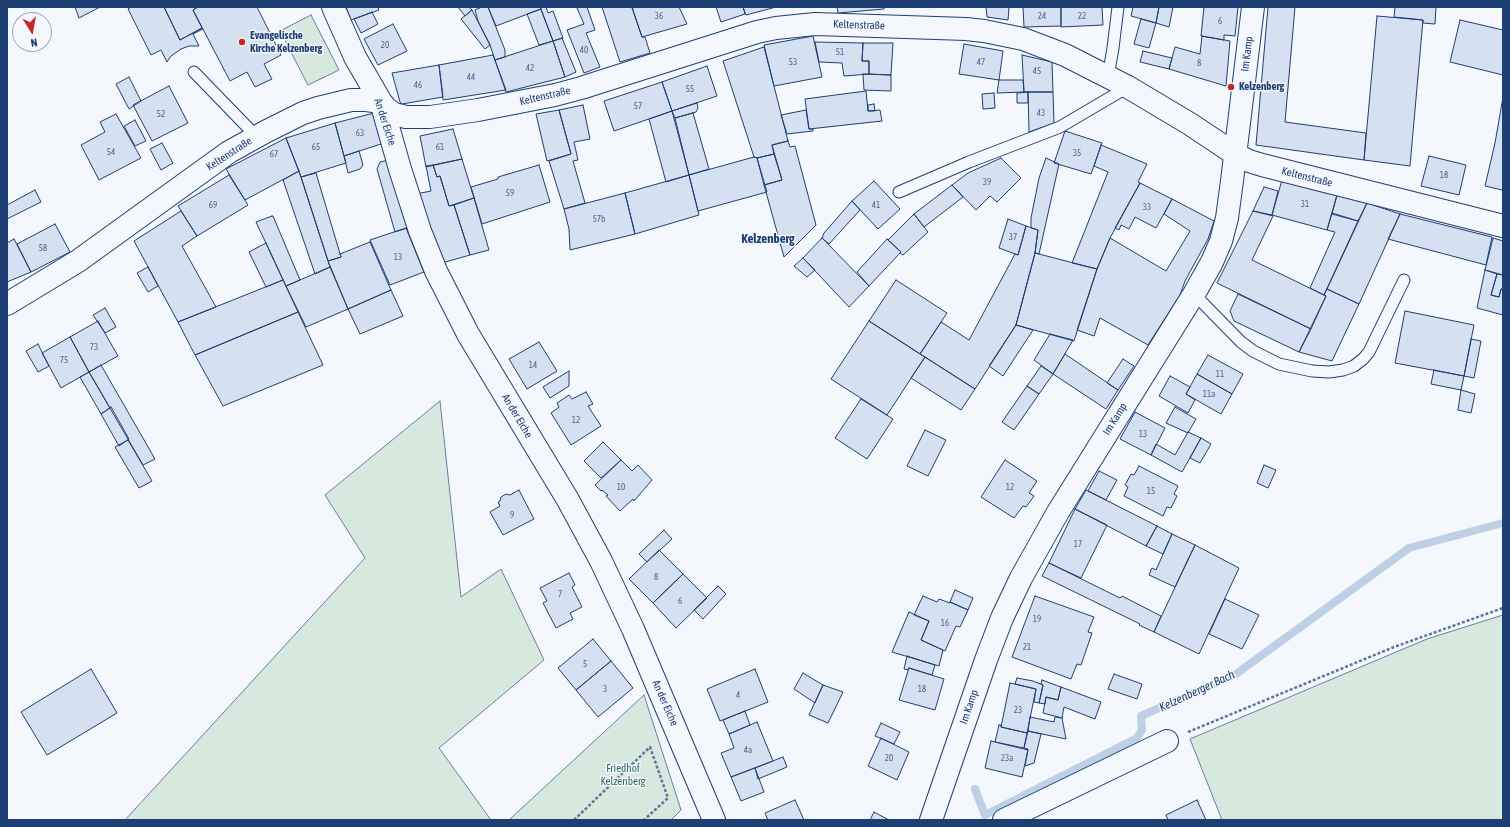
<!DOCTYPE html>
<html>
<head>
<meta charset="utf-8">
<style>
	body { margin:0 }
	#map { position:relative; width:1510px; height:827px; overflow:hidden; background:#f4f7fb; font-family:"Asap Condensed",sans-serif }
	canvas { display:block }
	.frame { position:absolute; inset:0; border:8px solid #1d3f73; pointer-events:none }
	.north { position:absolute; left:12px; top:12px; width:40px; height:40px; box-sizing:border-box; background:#f4f7fb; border:1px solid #9eadc5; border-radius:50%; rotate:169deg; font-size:11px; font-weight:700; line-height:16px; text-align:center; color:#1d3f73 }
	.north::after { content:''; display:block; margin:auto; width:14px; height:18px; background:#c62828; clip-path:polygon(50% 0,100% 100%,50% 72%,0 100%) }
</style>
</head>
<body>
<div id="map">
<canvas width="1510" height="827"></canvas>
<div class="frame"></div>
<div class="north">N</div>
</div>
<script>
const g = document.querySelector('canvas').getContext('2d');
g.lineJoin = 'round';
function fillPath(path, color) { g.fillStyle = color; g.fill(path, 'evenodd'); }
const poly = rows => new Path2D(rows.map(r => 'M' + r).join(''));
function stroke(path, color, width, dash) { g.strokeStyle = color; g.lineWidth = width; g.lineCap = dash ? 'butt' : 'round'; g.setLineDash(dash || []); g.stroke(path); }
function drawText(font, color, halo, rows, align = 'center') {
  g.font = font + ' "Asap Condensed",sans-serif'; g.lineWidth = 3; g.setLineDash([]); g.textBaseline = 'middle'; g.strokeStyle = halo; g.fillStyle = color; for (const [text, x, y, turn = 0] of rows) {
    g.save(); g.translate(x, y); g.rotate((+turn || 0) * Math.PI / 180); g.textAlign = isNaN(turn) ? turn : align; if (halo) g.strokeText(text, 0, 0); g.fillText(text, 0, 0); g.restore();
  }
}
const green = poly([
	[311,15,339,70,308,85,280,31,311,15],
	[440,401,461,597,501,569,544,660,439,748,491,820,125,820,365,558,325,495,440,401],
	[1503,615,1503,820,1222,820,1190,739,1427,639,1503,615],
	[644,695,681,810,671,820,509,820,644,695]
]);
fillPath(green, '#d7e8df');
stroke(green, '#687fa3', 1);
stroke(poly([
	[975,789,985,815,1137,738,1142,730,1141,716,1236,674,1409,548,1503,523]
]), '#bed0e5', 8);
const building = poly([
	[75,7,100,7,79,18,75,7],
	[131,7,164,7,180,40,202,28,203,29,193,34,199,46,189,46,181,49,171,56,167,62,161,50,151,55,128,9,131,7],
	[164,7,198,7,193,10,202,28,180,40,164,7],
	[198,7,257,7,281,55,264,64,272,79,255,87,247,72,230,81,193,10,198,7],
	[346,7,378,7,379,10,351,20,346,7],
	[458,7,469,7,472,10,465,16,458,7],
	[482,7,488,7,505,50,505,57,495,60,490,45,478,21,475,10,482,7],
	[488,7,540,7,541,9,496,26,488,7],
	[540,7,546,7,548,13,553,11,563,38,553,41,540,7],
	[581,7,587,7,595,30,586,33,600,67,584,73,567,30,584,24,577,8,581,7],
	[602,7,632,7,642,37,645,37,650,53,620,62,602,7],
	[637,7,679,7,687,24,642,37,632,8,637,7],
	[716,7,743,7,745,14,721,22,716,7],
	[743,7,776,7,746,15,743,7],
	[837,7,884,7,884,9,838,13,837,7],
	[986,7,1009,7,1008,20,987,17,986,7],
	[1023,7,1061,7,1061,26,1024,27,1023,7],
	[1061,7,1102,7,1103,25,1061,27,1061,7],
	[1133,7,1159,7,1156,23,1131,16,1133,7],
	[1159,7,1173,7,1169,27,1156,23,1159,7],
	[1204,7,1238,7,1235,36,1224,35,1224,40,1201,36,1204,7],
	[1268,7,1295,7,1285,122,1366,133,1364,160,1256,145,1268,7],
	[1395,7,1436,7,1435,24,1423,23,1423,20,1394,17,1395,7],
	[541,9,553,41,539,45,527,14,541,9],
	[472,10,490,45,485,49,461,19,472,10],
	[372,12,378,24,361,33,354,19,372,12],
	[1377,16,1423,20,1410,166,1364,160,1377,16],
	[1141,19,1156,23,1149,48,1134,44,1141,19],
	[1460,20,1503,30,1503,75,1450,62,1460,20],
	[393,24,407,51,378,65,364,39,393,24],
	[813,36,822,77,774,86,764,45,813,36],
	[1202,36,1230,41,1226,86,1169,69,1175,47,1200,54,1202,36],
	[562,38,576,72,565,77,553,41,562,38],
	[553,41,565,77,506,92,495,60,553,41],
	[815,42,863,43,862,61,869,61,869,74,844,76,842,63,819,62,815,42],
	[863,43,893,43,891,75,869,74,869,61,862,61,863,43],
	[964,44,1003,51,999,80,959,74,964,44],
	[764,47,788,141,772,145,774,154,757,158,754,157,723,61,764,47],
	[1143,51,1172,58,1169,69,1140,62,1143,51],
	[493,55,506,90,443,100,439,65,493,55],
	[1022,55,1052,62,1053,92,1024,92,1022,55],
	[439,65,443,97,402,104,400,102,392,73,439,65],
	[707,66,717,96,672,111,662,82,707,66],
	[863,74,891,75,891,91,864,90,863,74],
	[129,77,141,101,129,109,116,84,129,77],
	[999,80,1023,80,1024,92,997,93,999,80],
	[662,82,672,111,614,131,604,101,662,82],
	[169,86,188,123,152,141,133,105,169,86],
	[866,91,868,111,880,110,882,121,809,129,805,99,866,91],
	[1028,92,1028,103,1017,103,1017,93,1028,92],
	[1028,92,1053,92,1054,123,1029,132,1028,92],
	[994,93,995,108,983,109,982,94,994,93],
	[1503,97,1503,187,1502,190,1485,186,1495,143,1503,97],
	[697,103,698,108,696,112,675,118,672,111,697,103],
	[874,104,875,111,868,111,868,105,874,104],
	[583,105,590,139,574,142,578,160,573,161,585,203,564,209,549,161,571,154,559,110,583,105],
	[559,110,571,154,547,161,536,114,559,110],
	[806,110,809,129,813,129,813,131,787,134,781,115,806,110],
	[672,111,689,175,666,182,649,119,672,111],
	[374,113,384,143,344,156,335,123,374,113],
	[693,113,709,169,689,175,675,118,693,113],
	[116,114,141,158,99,180,81,145,105,132,100,122,116,114],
	[135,120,146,141,135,146,124,126,135,120],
	[335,123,346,163,301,177,286,138,335,123],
	[453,129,462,159,426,167,420,136,453,129],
	[1065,131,1102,143,1091,174,1054,163,1065,131],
	[286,138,299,171,245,200,226,169,286,138],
	[788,141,790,147,795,146,816,225,784,257,764,185,782,180,772,145,788,141],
	[162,143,173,163,161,170,150,149,162,143],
	[1101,145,1147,164,1138,182,1140,183,1110,238,1097,269,1072,263,1108,172,1094,166,1101,145],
	[359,151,363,165,360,169,348,173,344,156,359,151],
	[774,154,782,180,764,185,757,158,774,154],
	[1429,156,1466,165,1459,195,1421,186,1429,156],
	[754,157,757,158,767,192,698,211,689,175,754,157],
	[1001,158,1021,178,997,202,990,196,976,210,952,185,968,173,1001,158],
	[1046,158,1059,164,1039,254,1035,253,1038,230,1031,228,1031,218,1039,178,1046,158],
	[462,159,474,198,449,206,440,176,437,177,433,165,462,159],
	[389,160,407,228,395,232,377,169,380,162,389,160],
	[433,165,437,177,440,176,449,206,454,205,470,255,442,263,416,194,431,191,426,166,433,165],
	[539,165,550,202,482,224,471,187,498,179,498,177,539,165],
	[299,171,330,267,315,274,283,180,299,171],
	[316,173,341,257,328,261,301,177,316,173],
	[229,175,248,205,197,236,178,206,229,175],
	[689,175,699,215,635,234,625,193,689,175],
	[1282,180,1337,195,1327,230,1272,215,1282,180],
	[874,181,900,209,878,229,852,201,874,181],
	[1140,183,1172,199,1156,228,1135,217,1129,229,1121,225,1119,230,1115,228,1140,183],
	[952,185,963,197,924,227,914,214,952,185],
	[1264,187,1278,191,1272,215,1253,211,1264,187],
	[35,190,41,202,7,219,7,205,35,190],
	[625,193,635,234,570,250,569,229,564,209,625,193],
	[1337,195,1367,203,1358,221,1332,214,1337,195],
	[474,198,489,250,470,255,454,205,474,198],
	[1172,199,1214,221,1208,239,1185,281,1180,295,1148,345,1100,318,1094,336,1077,330,1097,269,1110,238,1166,271,1190,231,1164,214,1172,199],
	[852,201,860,210,829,244,822,238,824,233,852,201],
	[1367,203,1400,214,1359,304,1327,289,1367,203],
	[181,211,197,236,182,246,216,307,178,322,134,241,181,211],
	[1253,211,1273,216,1252,260,1326,296,1311,329,1217,283,1253,211],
	[1332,213,1358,221,1324,295,1310,288,1335,232,1327,230,1332,213],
	[914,214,928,232,903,255,900,253,901,252,888,240,914,214],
	[1400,214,1492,237,1486,265,1388,239,1400,214],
	[272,216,273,216,300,280,286,286,256,222,272,216],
	[1008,219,1026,226,1018,255,999,248,1008,219],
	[55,224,70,252,31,272,17,244,55,224],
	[1026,226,1038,230,1035,253,1016,325,975,389,920,354,941,322,969,340,1015,254,1018,255,1026,226],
	[406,228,424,272,390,285,370,240,406,228],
	[822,238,869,286,849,307,803,258,822,238],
	[1493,238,1503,241,1503,275,1485,270,1493,238],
	[14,239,31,272,7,282,7,243,14,239],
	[887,239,901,252,869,286,857,272,887,239],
	[370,242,391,290,348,309,328,261,341,257,340,254,370,242],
	[266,243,283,280,266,287,249,252,266,243],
	[1035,253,1097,269,1074,341,1016,325,1035,253],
	[803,258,815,270,807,277,794,266,803,258],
	[148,267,158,286,148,292,137,273,148,267],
	[330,267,348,309,306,327,286,286,330,267],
	[1485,270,1497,274,1491,295,1499,297,1501,289,1503,289,1503,315,1477,308,1485,270],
	[1497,274,1503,275,1503,289,1501,289,1499,297,1491,295,1497,274],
	[283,280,298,312,195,355,178,322,283,280],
	[896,280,947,313,920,354,869,321,896,280],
	[1327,289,1359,304,1332,361,1299,352,1326,296,1324,295,1327,289],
	[391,290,403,316,360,334,348,309,391,290],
	[1238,294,1311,329,1299,352,1234,321,1230,311,1238,294],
	[105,308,116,327,105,333,93,315,105,308],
	[1405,311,1474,325,1464,376,1395,363,1405,311],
	[298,312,323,365,223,406,195,355,298,312],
	[98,321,118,356,89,372,70,337,98,321],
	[869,321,925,357,887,415,831,379,869,321],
	[1016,325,1033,330,1003,376,989,366,1016,325],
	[1050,334,1073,340,1053,374,1034,360,1050,334],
	[70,337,89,372,61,388,42,353,70,337],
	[1471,339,1481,341,1474,378,1464,376,1471,339],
	[539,342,557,371,527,389,509,359,539,342],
	[38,344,49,366,38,372,26,351,38,344],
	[1065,354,1118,390,1106,409,1053,374,1065,354],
	[1208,355,1243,374,1232,394,1197,374,1208,355],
	[925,357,975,389,961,410,911,378,925,357],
	[1123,359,1134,366,1118,390,1107,383,1123,359],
	[101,365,155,459,143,465,89,372,101,365],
	[1041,366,1053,374,1039,394,1027,386,1041,366],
	[1434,370,1464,376,1461,390,1431,384,1434,370],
	[569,371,569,386,550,398,543,387,569,371],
	[89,372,110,408,101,414,80,377,89,372],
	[1197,374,1232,394,1221,414,1186,394,1197,374],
	[1170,376,1190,387,1186,394,1195,400,1188,413,1159,396,1170,376],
	[1027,386,1039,394,1014,430,1002,422,1027,386],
	[1461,390,1475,394,1471,413,1458,410,1461,390],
	[586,392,593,404,588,406,601,426,571,445,551,413,559,407,557,403,569,395,572,399,586,392],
	[861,399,893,419,867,459,835,438,861,399],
	[111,407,129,439,119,446,101,414,111,407],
	[1175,407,1196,419,1188,433,1166,423,1175,407],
	[1135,412,1165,428,1151,455,1120,439,1135,412],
	[925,430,946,440,928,476,907,466,925,430],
	[1188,432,1201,438,1182,472,1151,455,1156,444,1175,455,1188,432],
	[1201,438,1211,444,1200,463,1190,458,1201,438],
	[128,440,152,481,139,488,115,447,128,440],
	[603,442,621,460,601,478,584,461,603,442],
	[621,460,632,471,638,465,652,480,634,501,633,499,620,511,606,496,608,495,602,490,601,491,595,485,621,460],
	[1005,460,1037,481,1029,493,1034,496,1026,507,1023,506,1014,518,981,497,1005,460],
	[1264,465,1276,470,1268,488,1257,483,1264,465],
	[1139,466,1178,486,1174,494,1177,496,1171,508,1167,507,1163,516,1124,496,1128,487,1125,485,1131,474,1134,475,1139,466],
	[1099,471,1117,480,1106,500,1088,491,1099,471],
	[519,490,534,519,503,535,490,512,500,506,498,502,500,501,501,497,506,494,510,495,519,490],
	[1086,490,1157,526,1146,546,1075,509,1086,490],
	[1075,509,1107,525,1081,578,1049,563,1075,509],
	[1157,526,1172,534,1163,554,1146,546,1157,526],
	[664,530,672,539,647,562,639,554,664,530],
	[1172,534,1195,545,1175,587,1149,575,1152,568,1156,570,1172,534],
	[1195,545,1239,568,1199,654,1154,632,1195,545],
	[659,550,683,574,653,603,629,579,659,550],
	[1049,563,1120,598,1122,596,1161,616,1154,632,1139,625,1140,624,1042,576,1049,563],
	[569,573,575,585,572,587,582,607,570,613,573,619,556,628,543,603,547,601,540,588,569,573],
	[683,574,707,598,676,628,653,603,683,574],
	[718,586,726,594,703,619,694,610,718,586],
	[955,590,973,598,968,610,950,602,955,590],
	[923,596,937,602,939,599,950,603,950,602,968,610,960,627,956,626,945,651,921,640,929,621,914,615,923,596],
	[1035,596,1094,617,1088,632,1092,633,1081,665,1077,664,1071,679,1012,657,1035,596],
	[1225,599,1259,615,1242,649,1209,634,1225,599],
	[909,612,929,621,921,640,943,650,939,666,892,652,909,612],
	[593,639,611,661,576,690,558,668,593,639],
	[907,656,935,665,932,675,909,668,908,670,904,669,907,656],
	[611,661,633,688,598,717,576,690,611,661],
	[909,668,944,679,935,710,899,700,909,668],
	[91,669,117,713,47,755,21,712,91,669],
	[755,669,768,702,720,721,707,689,755,669],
	[803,673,823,685,815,703,794,689,803,673],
	[1114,674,1142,684,1137,699,1108,689,1114,674],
	[1017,678,1033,681,1043,685,1039,703,1034,702,1036,689,1015,684,1017,678],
	[1042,680,1061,687,1058,700,1046,697,1045,704,1039,703,1043,685,1041,684,1042,680],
	[1010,683,1036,689,1027,733,1001,727,1010,683],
	[823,685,843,692,828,723,809,715,823,685],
	[1061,687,1101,702,1095,719,1064,707,1062,718,1043,713,1046,697,1058,700,1061,687],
	[745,711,750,725,729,734,723,720,745,711],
	[1030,717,1054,722,1055,717,1062,718,1066,739,1028,731,1030,717],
	[757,722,773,761,731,777,721,753,734,748,729,734,757,722],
	[881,723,900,732,894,744,875,736,881,723],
	[999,725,1001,725,1001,727,1027,733,1024,748,995,742,999,725],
	[1028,731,1041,734,1034,763,1025,766,1028,749,1024,748,1028,731],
	[881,738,909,752,897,780,868,766,881,738],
	[991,741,1028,750,1022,777,985,768,991,741],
	[783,757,787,767,758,779,755,768,783,757],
	[755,768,764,792,741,801,731,777,755,768],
	[795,800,804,820,768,820,765,813,795,800],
	[1197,800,1206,820,1168,820,1166,815,1197,800],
	[874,812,889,820,870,820,874,812]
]);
fillPath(building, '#d5e0f0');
stroke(building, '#1d3f73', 1);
const lane = poly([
	[194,72,256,136],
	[1108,77,1113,48,1118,7],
	[899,192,969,162,1060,127,1128,87],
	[1194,294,1241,342,1253,351,1279,364,1312,371,1329,372,1343,370,1354,366,1363,359,1369,352,1404,280]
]);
const street = poly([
	[333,7,355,57,381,102,400,169,420,231,436,271,468,334,568,500,601,561,633,629,714,820],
	[7,304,78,261,229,152,265,132,303,113,318,108,351,100,366,100,381,102,386,108,394,114,406,117,430,117,478,110,555,95,581,88,757,32,776,28,815,24,966,29,984,31,1023,39,1065,55,1128,87,1190,124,1235,154,1249,161,1262,165,1503,226],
	[1004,820,1167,741]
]);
const secondary = poly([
	[931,820,986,660,1002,618,1021,578,1058,512,1194,294,1212,262,1221,241,1227,218,1232,181,1253,7]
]);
stroke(lane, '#1d3f73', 13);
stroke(street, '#1d3f73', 24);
stroke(secondary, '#1d3f73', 24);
stroke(poly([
	[1188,732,1394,647,1503,608],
	[574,820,650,747,668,798,644,820]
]), '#5e769c', 2.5, [3, 2]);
stroke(lane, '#f4f7fb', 11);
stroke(street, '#f4f7fb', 22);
stroke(secondary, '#f4f7fb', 22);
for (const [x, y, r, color] of [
	[242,42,4,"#c62828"],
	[1231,87,4,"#c62828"]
]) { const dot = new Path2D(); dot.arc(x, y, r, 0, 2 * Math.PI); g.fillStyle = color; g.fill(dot); stroke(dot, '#f4f7fb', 1.5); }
drawText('9px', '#4b6792', null, [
	["36",659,16],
	["24",1042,16],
	["22",1082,16],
	["6",1220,21],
	["20",385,45],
	["40",584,50],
	["51",840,52],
	["53",793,62],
	["47",981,62],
	["8",1199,63],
	["42",530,68],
	["45",1037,71],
	["44",471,77],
	["46",418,85],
	["55",690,89],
	["57",638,106],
	["43",1041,113],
	["52",161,114],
	["63",360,133],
	["65",316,147],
	["61",440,147],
	["54",111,152],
	["35",1077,153],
	["67",274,154],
	["18",1444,175],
	["39",987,182],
	["59",510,193],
	["31",1305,204],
	["69",213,205],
	["41",876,205],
	["33",1147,207],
	["57b",599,219],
	["37",1013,237],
	["58",43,248],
	["13",398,257],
	["73",94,347],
	["75",64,360],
	["14",533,365],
	["11",1220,374],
	["11a",1209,394],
	["12",576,420],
	["13",1143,434],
	["10",621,487],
	["12",1010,487],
	["15",1151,491],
	["9",512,515],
	["17",1078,544],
	["8",656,577],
	["7",560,594],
	["6",680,601],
	["19",1037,619],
	["16",945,623],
	["21",1027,647],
	["5",585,664],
	["3",605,689],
	["18",922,689],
	["4",738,695],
	["23",1018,710],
	["4a",748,750],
	["20",889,758],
	["23a",1007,758]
]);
drawText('11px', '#1d3f73', '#f4f7fb', [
	["Keltenstraße",859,25,2],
	["Im Kamp",1247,54,-83],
	["Keltenstraße",545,96,-13],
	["An der Eiche",385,122,72],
	["Keltenstraße",229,154,-33],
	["Keltenstraße",1307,177,14],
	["An der Eiche",517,416,59],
	["Im Kamp",1115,419,-58],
	["An der Eiche",665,703,66],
	["Im Kamp",969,707,-71]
]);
drawText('bold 11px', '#1d3f73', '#f4f7fb', [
	["Evangelische",250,36],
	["Kirche Kelzenberg",250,49],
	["Kelzenberg",1239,87]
], 'left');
drawText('11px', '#2c6c60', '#f4f7fb', [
	["Friedhof",623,769],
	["Kelzenberg",623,782]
]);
drawText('italic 12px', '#1d3f73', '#f4f7fb', [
	["Kelzenberger Bach",1197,691,-25]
]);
drawText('bold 13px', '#1d3f73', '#f4f7fb', [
	["Kelzenberg",768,239]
]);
</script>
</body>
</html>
